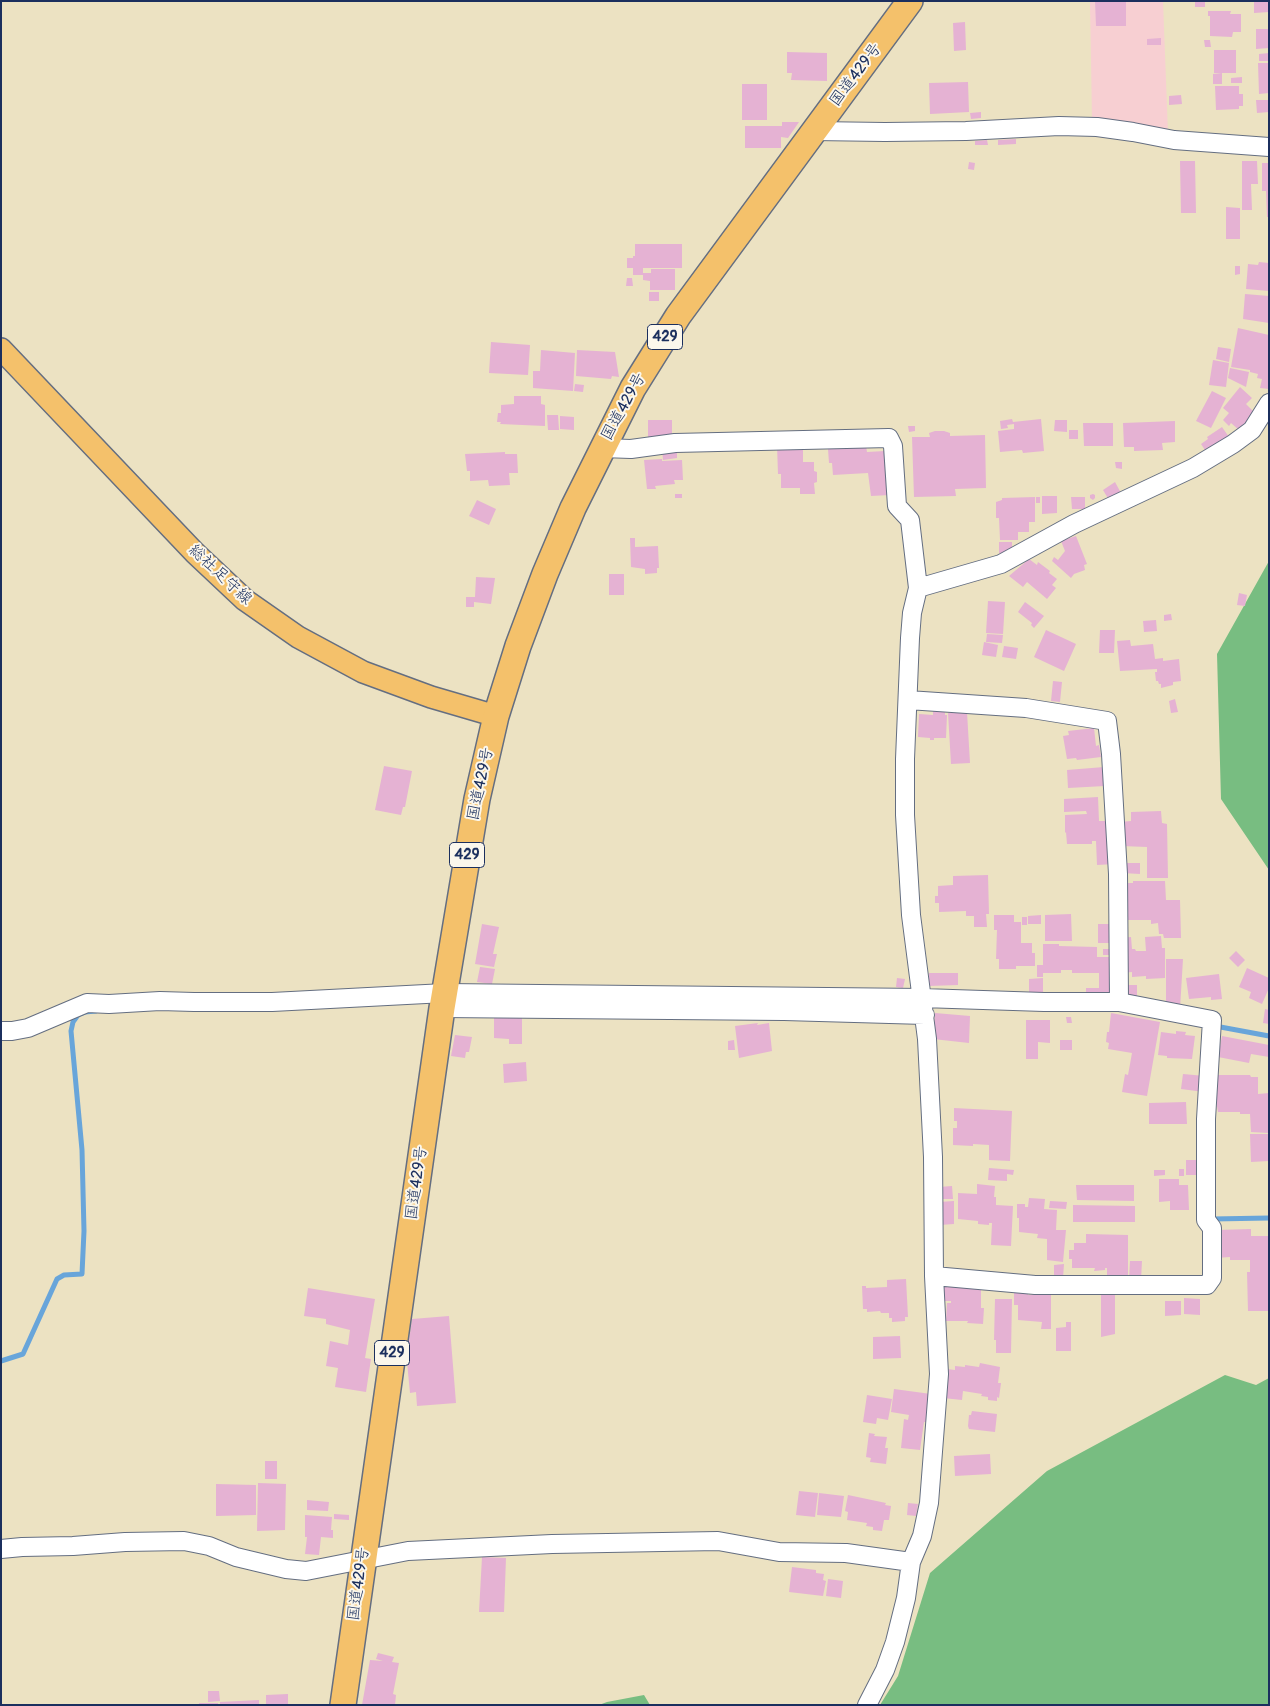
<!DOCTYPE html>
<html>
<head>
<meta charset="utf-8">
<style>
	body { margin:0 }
	#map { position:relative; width:1270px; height:1706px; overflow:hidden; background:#ece2c2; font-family:Pangolin,sans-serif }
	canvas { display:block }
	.frame { position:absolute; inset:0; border:2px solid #1b2f5e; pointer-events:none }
</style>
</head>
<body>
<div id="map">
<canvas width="1270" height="1706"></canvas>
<div class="frame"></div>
</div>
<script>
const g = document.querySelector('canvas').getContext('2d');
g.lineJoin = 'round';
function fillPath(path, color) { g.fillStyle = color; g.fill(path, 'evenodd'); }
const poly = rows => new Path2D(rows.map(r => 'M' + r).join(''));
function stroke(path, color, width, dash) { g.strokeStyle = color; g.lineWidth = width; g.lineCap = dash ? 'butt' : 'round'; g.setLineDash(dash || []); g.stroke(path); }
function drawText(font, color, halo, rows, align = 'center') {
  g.font = font + ' Pangolin,"Klee One",sans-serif'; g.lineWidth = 4; g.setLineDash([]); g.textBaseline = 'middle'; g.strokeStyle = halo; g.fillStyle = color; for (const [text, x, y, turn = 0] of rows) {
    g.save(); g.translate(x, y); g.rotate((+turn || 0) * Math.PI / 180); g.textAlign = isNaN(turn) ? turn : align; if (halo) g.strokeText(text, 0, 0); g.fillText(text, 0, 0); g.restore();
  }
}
fillPath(poly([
	[1090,1,1163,1,1168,134,1092,120]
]), '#f7cfd2');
fillPath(poly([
	[1269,561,1269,870,1221,799,1217,654],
	[1225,1375,1256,1385,1269,1378,1269,1705,880,1705,898,1676,930,1573,1047,1471],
	[644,1695,650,1705,599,1705,607,1702]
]), '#78bd81');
stroke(poly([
	[1215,1026,1269,1036],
	[1212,1216,1212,1219,1269,1218],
	[1,1361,23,1354,57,1279,64,1275,82,1274,84,1231,82,1150,71,1031,73,1022,78,1015,85,1012,96,1011]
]), '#68a5da', 5);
fillPath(poly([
	[1095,1,1126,1,1126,26,1096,26],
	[1195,1,1205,1,1205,7,1195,7],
	[1254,1,1269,1,1269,12,1254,13],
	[1208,11,1231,11,1230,14,1241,14,1241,32,1233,32,1232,37,1210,36,1210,16,1208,16],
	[965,22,966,50,954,51,953,23],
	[1256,29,1269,29,1269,48,1256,49],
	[1161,38,1161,45,1147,45,1147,39],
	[1204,40,1210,40,1211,47,1205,47],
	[1214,50,1236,50,1236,73,1214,73],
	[787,52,827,53,827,81,791,80,792,73,787,73],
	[1269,53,1269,61,1259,61,1259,54],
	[1258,63,1269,63,1269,93,1259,94],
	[1222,73,1222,84,1213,84,1213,74],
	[1242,77,1242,83,1231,83,1231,78],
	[968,82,969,112,930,114,929,83],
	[742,84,767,84,767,120,742,120],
	[1215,86,1239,86,1239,94,1243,94,1243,106,1239,106,1239,109,1216,110],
	[1181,95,1182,104,1169,105,1169,96],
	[1256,100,1269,100,1269,112,1257,113],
	[981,112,981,118,971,119,970,113],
	[782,122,799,122,788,138,781,137,781,148,745,148,745,126,782,126],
	[1016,139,1016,144,998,145,998,140],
	[987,140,988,145,975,145,975,141],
	[1180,161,1195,161,1196,213,1181,213],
	[1242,161,1257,161,1258,184,1251,184,1252,210,1242,210],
	[969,162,975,163,974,170,968,169],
	[1262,163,1269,163,1269,217,1267,217,1266,191,1262,191],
	[1226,207,1240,208,1240,239,1226,239],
	[635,244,682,244,682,268,643,268,643,273,651,273,651,269,675,269,675,290,650,290,650,281,643,280,643,275,633,275,633,268,627,268,627,258,633,258,633,256,635,256],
	[1259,262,1269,263,1269,291,1246,289,1248,264,1258,265],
	[1235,266,1240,266,1240,274,1235,275],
	[627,278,632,278,633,286,626,286],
	[649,292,659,292,659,301,649,301],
	[1245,294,1269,296,1269,323,1243,319],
	[1238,328,1269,335,1269,389,1260,388,1262,379,1257,378,1258,374,1250,372,1250,370,1231,367],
	[491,342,530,345,528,375,489,373],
	[1218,347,1231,349,1229,362,1216,359],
	[541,350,575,353,573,391,533,388,533,371,540,371],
	[577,350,615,352,619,377,612,376,611,379,576,376],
	[1213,360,1229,363,1226,387,1209,385],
	[1230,368,1249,372,1246,387,1228,378],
	[575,384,584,385,583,392,574,391],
	[1240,387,1252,398,1246,404,1255,413,1239,430,1231,423,1229,426,1223,420,1229,413,1223,408],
	[1212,391,1226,398,1211,428,1196,421],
	[514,396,541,396,541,404,545,405,545,426,500,424,501,422,497,422,498,413,501,413,501,405,514,404],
	[547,415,558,415,559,430,548,430],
	[560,416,574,417,574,430,560,429],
	[1012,419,1013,422,1041,419,1044,451,1023,453,1022,450,1000,452,998,431,1014,429,1014,424,1007,425,1008,428,1001,429,1000,421],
	[648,420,672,420,672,437,648,437],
	[1055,420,1067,420,1067,432,1054,431],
	[1175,421,1175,442,1162,443,1163,450,1134,451,1134,447,1124,447,1123,423],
	[1083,423,1113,423,1113,446,1084,446],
	[908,426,915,426,915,431,909,432],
	[1222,427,1229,437,1207,453,1201,444,1208,439,1207,437],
	[1069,430,1078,430,1078,439,1069,439],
	[935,431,944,431,950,433,950,436,985,435,986,488,955,489,956,496,914,497,912,437,930,437,929,433],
	[803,444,803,462,814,462,814,471,817,472,817,482,814,483,815,494,800,494,800,488,781,488,781,474,778,474,777,445],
	[831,444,866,446,867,452,885,451,890,495,871,496,868,473,833,475,832,463,829,463,828,449,831,449],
	[662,448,677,448,677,458,663,460],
	[505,452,505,454,517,454,518,473,509,473,510,485,489,486,488,480,470,481,470,471,467,471,465,454],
	[662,459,662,461,682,460,683,480,674,480,675,484,655,486,656,489,647,489,644,460],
	[1115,462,1122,462,1122,469,1116,468],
	[1115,482,1121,493,1109,500,1103,490],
	[675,494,682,494,682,498,675,498],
	[1093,494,1095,495,1095,498,1093,500,1090,498,1090,495],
	[1042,496,1057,496,1057,513,1042,514],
	[1035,497,1035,522,1029,522,1029,532,1018,532,1018,540,1000,540,999,518,996,518,996,502,1002,500,1002,498],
	[1036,497,1040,497,1040,503,1036,503],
	[1071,497,1085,497,1085,509,1072,509],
	[477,500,496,509,489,525,469,516],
	[1076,536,1087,564,1084,565,1085,570,1074,574,1071,578,1052,561,1054,557,1058,560,1065,551,1061,541],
	[630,538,635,538,635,547,658,546,659,568,657,568,657,573,645,574,645,569,631,567],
	[999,542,1012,542,1012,553,999,553],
	[1029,559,1037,565,1038,562,1050,571,1049,573,1057,579,1052,585,1056,588,1047,599,1027,582,1023,587,1009,576],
	[609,574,624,574,624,595,609,595],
	[476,577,495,578,491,604,474,602,474,607,466,607,466,597,475,597],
	[1239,593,1247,595,1245,606,1237,605],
	[988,601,1005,602,1003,634,986,633],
	[1025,602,1044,616,1034,628,1031,625,1032,623,1018,612],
	[1171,614,1172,620,1164,621,1164,615],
	[1156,620,1157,631,1144,632,1143,621],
	[1046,630,1076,644,1064,671,1034,657],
	[1100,630,1115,630,1114,653,1099,653],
	[987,634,1003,635,1002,643,986,642],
	[1130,640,1131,646,1153,644,1155,659,1163,658,1163,661,1179,659,1181,681,1173,682,1173,685,1161,688,1161,684,1159,684,1158,681,1156,681,1155,672,1157,672,1157,669,1120,671,1117,641],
	[984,642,998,645,996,657,982,655],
	[1004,646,1018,648,1016,659,1002,657],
	[1053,681,1062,682,1060,702,1051,701],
	[1175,699,1178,712,1171,713,1169,701],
	[933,710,945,711,945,715,947,715,946,738,934,738,934,740,930,740,930,738,918,737,919,714,933,715],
	[967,712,970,763,951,764,948,713],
	[1094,728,1096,746,1099,745,1101,757,1077,760,1076,758,1067,759,1063,736,1069,735,1068,731],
	[384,766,412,771,405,807,403,807,401,815,375,810],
	[1104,767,1105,786,1068,788,1067,770],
	[1098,797,1099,821,1109,821,1115,864,1097,865,1096,841,1092,841,1092,844,1067,844,1066,832,1065,833,1065,815,1087,814,1086,811,1064,812,1064,799],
	[1161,811,1162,823,1167,824,1168,878,1147,878,1147,847,1121,846,1120,822,1131,821,1131,812],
	[1123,863,1140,863,1140,874,1122,873],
	[988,875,989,914,986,914,987,927,974,927,974,916,966,916,966,911,939,912,939,903,935,903,935,896,938,896,938,886,953,885,953,876],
	[1133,881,1165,881,1166,900,1180,900,1181,938,1164,938,1163,934,1159,934,1158,923,1151,924,1151,920,1127,920,1122,883,1133,883],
	[1071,914,1072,941,1045,941,1045,915],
	[994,915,1014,915,1014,922,1021,922,1021,943,1032,943,1032,953,1035,953,1035,966,1016,966,1016,969,999,969,999,959,996,959,997,930,994,930],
	[1041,915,1041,924,1028,924,1028,916],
	[1022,917,1027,917,1027,925,1022,925],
	[482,924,499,927,493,954,497,954,494,967,475,964],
	[1098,924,1114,924,1114,943,1098,943],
	[1161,936,1162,948,1165,948,1165,978,1146,979,1146,976,1132,977,1132,972,1122,973,1120,938,1131,937,1132,949,1135,949,1136,951,1146,951,1145,937],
	[1043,944,1059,944,1059,946,1097,947,1097,957,1115,957,1115,994,1086,993,1086,988,1099,988,1099,973,1072,973,1072,970,1061,970,1061,973,1043,973,1043,977,1037,977,1037,965,1043,965],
	[1103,949,1113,949,1113,955,1103,955],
	[1236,951,1245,960,1238,967,1229,958],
	[1166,959,1183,959,1180,1009,1166,1006],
	[480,967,495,969,492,984,477,982],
	[1247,968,1269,978,1269,988,1262,1004,1249,998,1251,992,1239,987],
	[929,973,958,973,958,985,929,986],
	[1219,974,1222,999,1211,1000,1211,997,1189,999,1186,978],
	[897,978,905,979,903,988,896,987],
	[1043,978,1043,992,1029,993,1029,979],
	[1124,985,1137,985,1137,1000,1124,996],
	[1265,1009,1269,1010,1269,1024,1263,1023],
	[935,1013,970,1016,969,1043,933,1039],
	[1111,1013,1160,1022,1147,1096,1122,1092,1125,1074,1128,1075,1132,1053,1108,1049,1109,1043,1106,1042,1107,1032,1109,1032],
	[494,1015,522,1016,522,1044,509,1044,509,1039,494,1038],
	[1066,1017,1071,1017,1072,1023,1067,1023],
	[1026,1020,1050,1020,1050,1043,1038,1042,1038,1059,1026,1059],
	[758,1023,757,1025,769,1023,772,1051,739,1058,735,1026],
	[1176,1031,1186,1032,1185,1035,1195,1036,1192,1059,1167,1058,1167,1056,1158,1055,1161,1032,1176,1034],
	[455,1035,472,1037,469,1052,466,1052,465,1058,451,1056],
	[1222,1036,1269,1045,1269,1057,1251,1054,1249,1063,1218,1057],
	[734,1040,735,1050,728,1050,728,1041],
	[1060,1040,1072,1040,1072,1050,1060,1050],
	[526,1062,527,1081,504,1083,503,1064],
	[1183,1074,1205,1076,1204,1092,1181,1089],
	[1218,1075,1250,1075,1251,1077,1258,1077,1258,1094,1269,1093,1269,1133,1251,1132,1250,1114,1240,1114,1240,1112,1218,1112,1215,1094,1217,1094],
	[1186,1102,1187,1124,1149,1124,1149,1103],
	[954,1108,1012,1111,1010,1161,989,1160,989,1145,973,1144,973,1146,953,1145,953,1128,957,1128,957,1121,954,1121],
	[1250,1134,1269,1134,1269,1161,1251,1162],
	[1186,1160,1200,1160,1200,1175,1186,1175],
	[989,1168,1014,1170,1013,1175,1007,1174,1007,1181,988,1180],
	[1179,1169,1184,1169,1184,1176,1179,1176],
	[1154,1170,1165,1170,1165,1175,1154,1176],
	[1159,1179,1179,1179,1179,1185,1188,1185,1189,1210,1170,1210,1170,1201,1159,1202],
	[977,1184,995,1186,994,1197,996,1197,996,1205,1013,1206,1011,1246,991,1245,992,1223,989,1223,989,1225,978,1224,978,1221,958,1219,958,1193,977,1194],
	[1076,1185,1134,1185,1134,1201,1077,1200],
	[952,1186,953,1199,939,1199,939,1187],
	[1029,1198,1045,1199,1044,1209,1057,1210,1056,1230,1066,1230,1063,1262,1047,1260,1047,1239,1037,1238,1038,1234,1019,1232,1019,1218,1017,1218,1017,1204,1025,1204,1025,1207,1028,1207],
	[954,1201,954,1224,940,1225,939,1202],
	[1050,1201,1067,1202,1066,1209,1049,1208],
	[1073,1205,1135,1206,1135,1222,1073,1222],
	[1251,1229,1251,1236,1269,1236,1269,1311,1248,1311,1247,1272,1250,1272,1250,1260,1230,1260,1230,1257,1216,1258,1216,1230],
	[1086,1234,1128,1235,1128,1279,1107,1279,1107,1268,1105,1268,1105,1270,1094,1271,1095,1268,1072,1268,1072,1259,1069,1259,1069,1250,1074,1250,1074,1243,1086,1243],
	[1130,1261,1142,1261,1141,1280,1129,1279],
	[1064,1264,1063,1278,1054,1278,1054,1265],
	[906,1279,908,1317,905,1317,905,1321,892,1322,892,1318,889,1318,889,1313,881,1313,880,1311,867,1312,867,1309,863,1309,862,1286,866,1286,866,1288,887,1287,887,1280],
	[941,1285,981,1287,981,1308,984,1308,983,1324,967,1323,968,1321,946,1321,947,1303,951,1303,951,1301,944,1301,944,1298,941,1298],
	[308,1288,375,1299,365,1358,371,1359,366,1392,335,1387,338,1368,326,1366,330,1341,348,1345,350,1330,326,1324,326,1319,304,1316],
	[1101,1291,1115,1291,1115,1334,1101,1337],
	[1014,1292,1028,1292,1028,1295,1041,1295,1041,1292,1051,1292,1051,1329,1041,1329,1042,1322,1018,1320,1018,1305,1014,1305],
	[1184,1298,1200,1299,1200,1315,1184,1314],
	[995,1299,1012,1299,1011,1353,996,1353,996,1340,994,1340],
	[1165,1301,1181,1301,1181,1315,1165,1316],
	[449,1316,456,1403,417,1406,416,1392,410,1393,407,1362,406,1362,412,1319],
	[1066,1322,1071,1322,1071,1351,1056,1351,1056,1328,1066,1327],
	[900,1336,901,1358,873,1359,873,1337],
	[980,1363,1000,1367,998,1383,1001,1383,999,1398,997,1397,997,1401,988,1400,988,1397,981,1396,982,1394,963,1391,962,1400,943,1398,947,1369,955,1370,955,1366,965,1367,965,1365,979,1367],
	[894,1389,931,1394,927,1422,924,1422,920,1450,901,1448,904,1419,908,1420,909,1415,891,1412],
	[867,1395,892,1399,888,1420,877,1418,876,1424,863,1422],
	[972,1411,997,1414,995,1432,969,1429,968,1426,969,1415,971,1415],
	[869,1433,875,1434,874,1436,887,1437,885,1448,888,1448,886,1464,870,1462,871,1458,866,1457],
	[990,1454,991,1474,955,1476,954,1456],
	[265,1461,277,1461,277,1479,265,1479],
	[258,1483,286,1484,285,1530,257,1531],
	[216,1484,256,1485,256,1515,216,1516],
	[799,1491,818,1493,815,1517,796,1515],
	[819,1493,844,1496,841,1517,817,1515],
	[848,1495,886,1503,885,1505,891,1506,889,1520,884,1520,882,1531,873,1530,873,1527,866,1526,867,1523,847,1520,848,1512,845,1511],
	[307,1500,329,1502,328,1511,307,1510],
	[908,1503,918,1504,916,1516,907,1515],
	[334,1514,349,1515,349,1520,334,1519],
	[305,1515,332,1517,331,1530,333,1530,333,1538,321,1537,319,1555,305,1554,307,1537,305,1537],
	[482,1557,506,1558,504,1612,479,1612],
	[792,1567,816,1570,816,1573,824,1574,823,1580,826,1581,823,1596,789,1592],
	[828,1579,843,1581,841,1598,826,1596],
	[378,1653,394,1657,392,1662,399,1663,393,1694,396,1695,395,1705,362,1705,370,1660,383,1661,376,1659],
	[208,1691,219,1691,220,1701,208,1702],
	[288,1694,288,1705,266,1705,266,1695],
	[259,1700,259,1705,220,1705,220,1702],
	[199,1703,218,1703,218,1705,199,1705]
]), '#e5b2d3');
const minor = poly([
	[814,131,885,132,966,131,1059,126,1097,127,1133,132,1174,140,1269,147],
	[602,448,631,449,675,443,889,438,893,446,897,506,910,520,918,588,912,613,910,638,905,759,905,815,911,915,927,1039,933,1157,934,1276,939,1374,929,1503,922,1536,911,1562,906,1598,895,1642,885,1670,867,1705],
	[918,588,1001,564,1074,524,1193,468,1233,444,1252,430,1269,403],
	[908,700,1026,708,1107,721,1111,754,1118,874,1119,1002],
	[442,1008,784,1011,925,1015],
	[1,1031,12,1031,28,1028,87,1003,109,1004,160,1001,194,1002,272,1002,445,993,922,998,1044,1002,1119,1002,1212,1020,1206,1119,1206,1220,1212,1228,1212,1278,1207,1285,1035,1285,934,1276],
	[1,1549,22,1547,73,1546,125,1542,184,1541,209,1546,236,1557,286,1569,306,1571,408,1551,552,1544,718,1541,779,1552,846,1553,911,1562]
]);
const major = poly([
	[1,349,195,553,245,600,298,637,363,672,431,697,496,716]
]);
const highway = poly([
	[343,1705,442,1008,477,799,496,716,518,646,545,574,573,508,633,388,678,316,910,1]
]);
stroke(minor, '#646e81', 20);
stroke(major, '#646e81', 24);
stroke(highway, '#646e81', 28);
stroke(minor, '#fff', 18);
stroke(major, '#f4c16b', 21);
stroke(highway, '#f4c16b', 25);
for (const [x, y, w] of [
	[665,337,35],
	[467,855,35],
	[392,1353,35]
]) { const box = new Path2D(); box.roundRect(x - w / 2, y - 12.5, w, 25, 4); g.fillStyle = '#fbf7ec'; g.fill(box); stroke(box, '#1b2f5e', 1); }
drawText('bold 15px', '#1b2f5e', null, [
	["429",665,337],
	["429",467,855],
	["429",392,1353]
]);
drawText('16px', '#1b2f5e', '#fbf7ec', [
	["国道429号",856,75,-53],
	["国道429号",624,407,-61],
	["総社足守線",220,575,43],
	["国道429号",481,784,-78],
	["国道429号",417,1183,-82],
	["国道429号",359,1584,-82]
]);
</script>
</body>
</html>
